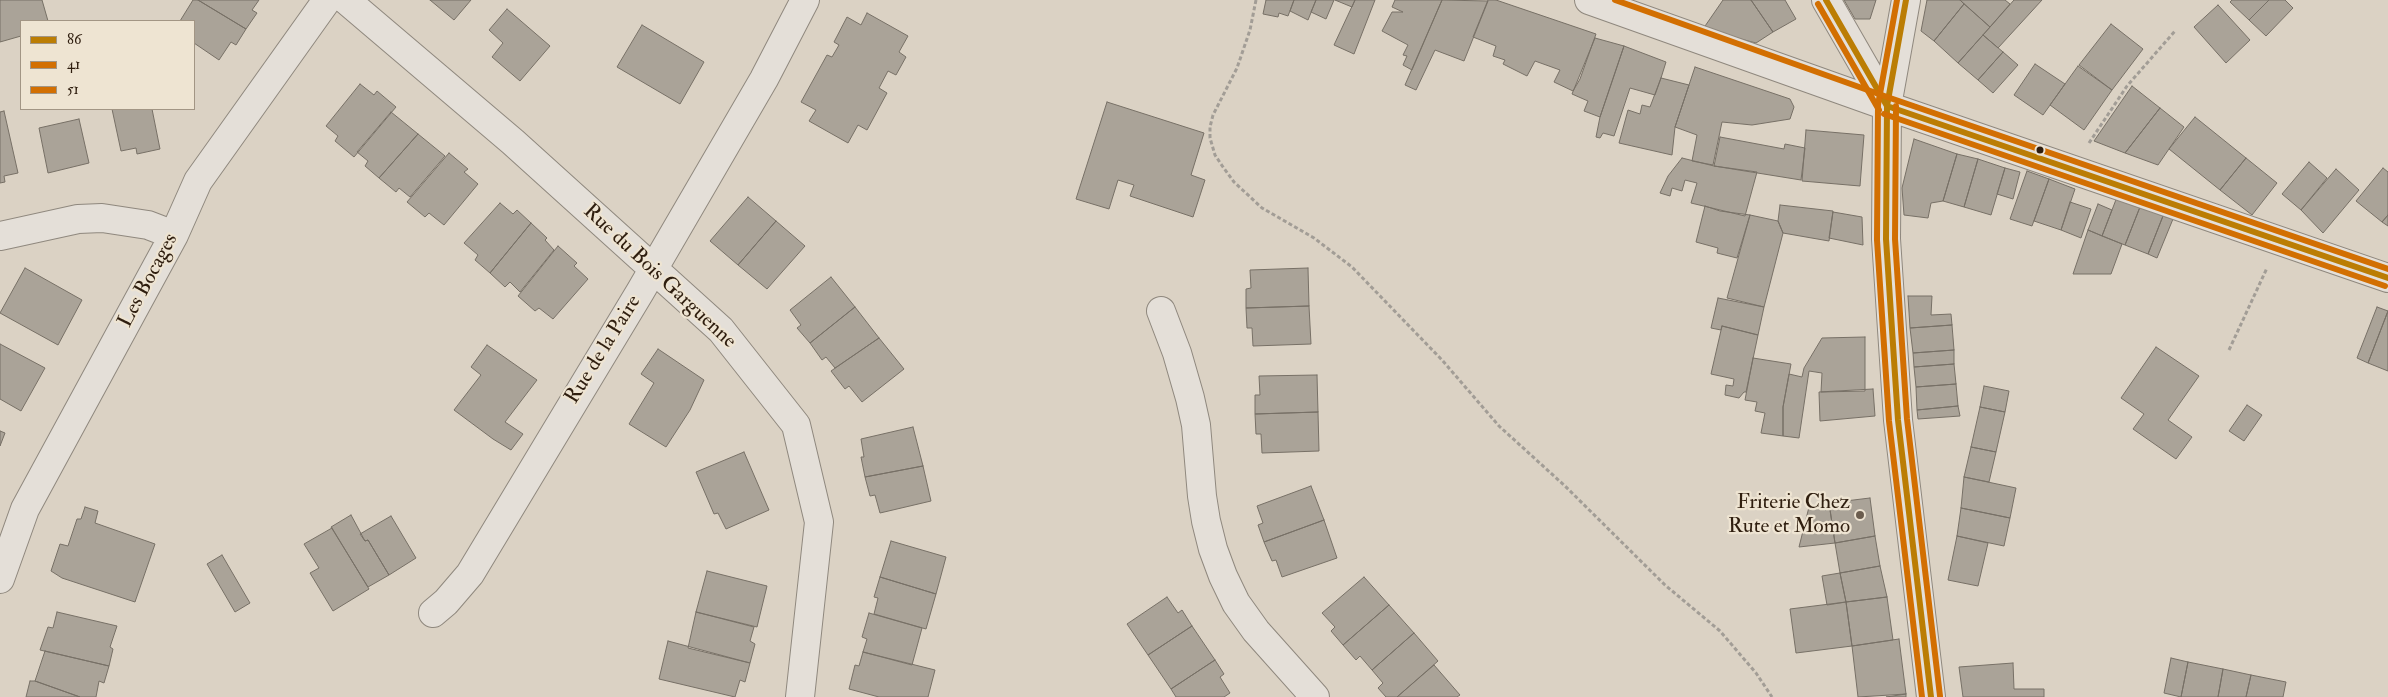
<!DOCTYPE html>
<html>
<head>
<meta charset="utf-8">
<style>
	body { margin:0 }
	#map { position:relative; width:2388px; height:697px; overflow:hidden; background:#dbd2c4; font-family:"IM FELL Double Pica",serif }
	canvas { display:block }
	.legend { position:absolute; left:20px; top:20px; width:175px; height:90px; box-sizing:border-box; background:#eee4d2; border:1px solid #a29584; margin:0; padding:6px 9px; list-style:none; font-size:15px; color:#2f1e0f }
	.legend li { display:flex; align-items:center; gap:10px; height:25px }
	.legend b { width:25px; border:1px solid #a29584 }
</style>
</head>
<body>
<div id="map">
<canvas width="2388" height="697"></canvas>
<ul class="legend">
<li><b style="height:6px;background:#bb7d04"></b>86</li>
<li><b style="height:6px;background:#d26f02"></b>41</li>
<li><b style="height:6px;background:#d26f02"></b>51</li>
</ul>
</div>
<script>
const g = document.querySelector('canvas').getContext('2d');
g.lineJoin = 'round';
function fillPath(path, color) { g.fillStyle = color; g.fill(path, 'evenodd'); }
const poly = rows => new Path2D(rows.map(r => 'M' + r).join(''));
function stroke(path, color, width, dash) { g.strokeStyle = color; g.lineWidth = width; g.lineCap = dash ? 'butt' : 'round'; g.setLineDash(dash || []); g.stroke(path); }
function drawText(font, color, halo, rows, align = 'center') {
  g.font = font + ' "IM FELL Double Pica",serif'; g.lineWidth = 4.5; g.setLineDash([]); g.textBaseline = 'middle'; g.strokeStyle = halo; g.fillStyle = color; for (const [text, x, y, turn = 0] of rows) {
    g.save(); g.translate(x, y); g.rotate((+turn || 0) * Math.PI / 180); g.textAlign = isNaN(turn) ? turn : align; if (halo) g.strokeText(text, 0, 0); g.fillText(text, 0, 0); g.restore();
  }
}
const building = poly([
	[0,0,42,0,48,21,21,21,21,36,0,42,0,0],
	[193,0,198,0,246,29,236,45,231,42,219,60,194,43,194,21,180,21,193,0],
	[198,0,259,0,252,10,257,13,246,29,198,0],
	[430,0,471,0,454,20,430,0],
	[1266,0,1294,0,1288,16,1279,13,1278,17,1263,14,1266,0],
	[1294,0,1316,0,1308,20,1290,11,1294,0],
	[1316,0,1334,0,1326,19,1311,12,1316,0],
	[1335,0,1355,0,1352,7,1335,0],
	[1355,0,1375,0,1354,54,1334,45,1355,0],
	[1395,0,1442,0,1412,70,1403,65,1407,56,1403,55,1408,45,1382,31,1392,12,1403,12,1392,7,1395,0],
	[1442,0,1488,1,1464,61,1435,50,1416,90,1405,85,1442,0],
	[1496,0,1596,34,1580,79,1573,91,1554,82,1560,70,1535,61,1527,76,1503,64,1505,60,1493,56,1496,46,1473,37,1488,0,1496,0],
	[1723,0,1751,0,1773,32,1756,43,1703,29,1723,0],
	[1751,0,1785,0,1796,19,1773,32,1751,0],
	[1844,0,1876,0,1870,19,1855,19,1844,0],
	[1927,0,1960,0,1964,4,1934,41,1921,31,1927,0],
	[1960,0,2005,0,2010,4,1990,27,1960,0],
	[2014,0,2042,0,1998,48,1983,35,2014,0],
	[2232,0,2269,0,2249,20,2230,2,2232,0],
	[2269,0,2285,0,2293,8,2266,36,2249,20,2269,0],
	[1964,4,1990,27,1958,63,1934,41,1964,4],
	[2218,5,2250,40,2226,63,2194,27,2218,5],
	[507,9,550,46,520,81,492,57,503,43,489,30,507,9],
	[867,13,908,36,899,52,906,57,896,75,888,71,879,88,887,93,867,130,858,125,848,143,809,121,816,110,801,102,827,55,832,57,839,45,834,42,847,17,861,25,867,13],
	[2111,24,2143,49,2112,90,2079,65,2111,24],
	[642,25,704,62,680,104,617,67,642,25],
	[1983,35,2003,52,1978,80,1958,63,1983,35],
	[1595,38,1624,46,1600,117,1584,111,1588,101,1572,94,1595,38],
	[1624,46,1666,62,1661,78,1655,95,1630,88,1614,136,1603,133,1600,138,1596,137,1600,117,1624,46],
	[2003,52,2018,65,1993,93,1978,80,2003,52],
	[2035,64,2065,84,2043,115,2014,95,2035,64],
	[2078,66,2112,90,2084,130,2050,105,2078,66],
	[1695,67,1790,99,1794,107,1790,119,1752,125,1722,122,1713,165,1692,161,1697,135,1675,127,1695,67],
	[1661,78,1689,85,1675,127,1672,155,1619,143,1628,110,1640,114,1642,105,1650,107,1661,78],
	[360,84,374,95,377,91,396,107,354,157,335,141,338,136,326,126,360,84],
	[2132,86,2160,108,2125,153,2094,141,2132,86],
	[1107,102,1204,133,1191,175,1205,180,1193,217,1130,196,1134,185,1118,180,1109,209,1076,199,1107,102],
	[2160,108,2184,127,2158,165,2125,153,2160,108],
	[112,109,152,109,160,149,137,154,136,148,121,151,112,109],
	[4,111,18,173,4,176,5,182,0,183,0,112,4,111],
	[391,112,418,134,379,178,365,166,368,161,357,152,391,112],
	[2195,117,2246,158,2220,190,2169,149,2195,117],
	[79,119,89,163,48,173,39,128,79,119],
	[1806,130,1864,135,1860,186,1802,181,1806,130],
	[418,134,445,156,410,197,399,188,396,192,379,178,418,134],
	[1720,137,1784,149,1785,144,1805,148,1801,180,1714,166,1720,137],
	[1914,139,1957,154,1943,201,1931,203,1928,218,1904,215,1902,188,1914,139],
	[449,153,468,169,464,172,478,184,444,225,429,213,425,217,407,202,449,153],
	[1957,154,1978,159,1964,207,1943,201,1957,154],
	[1682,158,1714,166,1757,172,1745,216,1691,203,1697,183,1685,180,1682,191,1672,188,1670,196,1660,193,1668,176,1682,158],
	[2246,158,2277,183,2252,215,2220,190,2246,158],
	[1978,159,2005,168,1991,215,1964,207,1978,159],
	[2309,162,2327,178,2301,210,2282,194,2309,162],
	[2005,168,2020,172,2013,199,1997,194,2005,168],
	[2383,168,2388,172,2388,215,2382,222,2356,201,2383,168],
	[2336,169,2359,190,2323,233,2301,210,2336,169],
	[2027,171,2049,179,2032,226,2010,219,2027,171],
	[2049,179,2075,189,2061,230,2034,221,2049,179],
	[748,197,776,221,738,265,710,241,748,197],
	[2117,197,2140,207,2125,245,2102,236,2117,197],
	[2070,202,2091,209,2081,238,2061,230,2070,202],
	[500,203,513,214,517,210,531,223,490,273,475,260,478,255,464,243,500,203],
	[2098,204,2112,210,2102,236,2088,230,2098,204],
	[1780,205,1833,211,1829,241,1783,233,1778,221,1780,205],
	[1705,206,1720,211,1750,215,1737,258,1717,253,1718,248,1696,242,1705,206],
	[2140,207,2163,216,2148,254,2125,245,2140,207],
	[1833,212,1862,217,1863,245,1829,238,1833,212],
	[1750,215,1778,221,1783,233,1764,307,1727,298,1750,215],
	[2388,215,2388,226,2382,222,2388,215],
	[2163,216,2173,219,2157,258,2148,254,2163,216],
	[776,221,805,246,767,289,738,265,776,221],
	[531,223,547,238,545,240,554,250,520,292,510,282,505,287,490,273,531,223],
	[2088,230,2122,244,2111,274,2073,274,2088,230],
	[558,246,577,263,574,266,588,279,553,319,539,308,535,311,518,296,558,246],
	[25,268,82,300,58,345,0,313,25,268],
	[1308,268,1309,306,1246,308,1246,289,1251,288,1250,270,1308,268],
	[831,277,855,307,810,343,797,328,801,325,790,310,831,277],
	[1908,296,1932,296,1931,315,1951,314,1952,325,1910,328,1908,296],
	[1718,298,1764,307,1758,335,1722,326,1721,330,1711,328,1718,298],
	[1309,306,1311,344,1253,346,1252,328,1247,328,1246,308,1309,306],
	[855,307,879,338,835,368,826,357,822,360,810,343,855,307],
	[2377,307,2388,311,2368,363,2357,358,2377,307],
	[2388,311,2388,371,2368,363,2388,311],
	[1952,325,1954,350,1913,353,1910,328,1952,325],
	[1722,326,1758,335,1746,392,1744,392,1739,398,1725,395,1726,385,1733,386,1734,379,1711,374,1722,326],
	[1865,337,1865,391,1821,392,1822,373,1809,371,1799,438,1783,436,1783,407,1789,374,1802,377,1804,368,1822,338,1865,337],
	[879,338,904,369,862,402,849,386,845,389,831,371,879,338],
	[0,344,45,368,21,411,0,399,0,344],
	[487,345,537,380,505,422,523,434,511,450,493,439,454,410,481,375,471,367,487,345],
	[2156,347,2199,376,2168,420,2192,437,2176,459,2133,429,2144,414,2121,398,2156,347],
	[658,349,704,380,690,410,666,447,629,424,654,383,641,374,658,349],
	[1954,350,1954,364,1914,367,1913,353,1954,350],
	[1753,358,1791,364,1783,407,1783,436,1761,433,1765,413,1755,411,1757,402,1745,400,1753,358],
	[1954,364,1956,384,1916,387,1914,367,1954,364],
	[1317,375,1318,412,1255,414,1255,395,1260,395,1259,376,1317,375],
	[1956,384,1958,406,1917,410,1916,387,1956,384],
	[1984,386,2009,391,2005,412,1980,407,1984,386],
	[1873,389,1875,416,1820,421,1819,392,1873,389],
	[2247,405,2262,415,2244,441,2229,431,2247,405],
	[1958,406,1960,416,1918,419,1917,410,1958,406],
	[1980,407,2005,412,1996,452,1971,447,1980,407],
	[1318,412,1319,451,1262,453,1261,434,1256,434,1255,414,1318,412],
	[913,427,923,466,865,477,861,457,864,457,861,439,913,427],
	[0,431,5,433,0,446,0,431],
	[1971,447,1996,452,1989,482,1964,477,1971,447],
	[744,452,769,510,726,529,718,513,714,514,696,472,744,452],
	[923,466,931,501,880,513,875,495,870,496,865,477,923,466],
	[1964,477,2016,488,2010,518,1961,508,1964,477],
	[1311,486,1324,520,1264,542,1258,525,1263,523,1257,506,1311,486],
	[1870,498,1875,536,1835,543,1829,503,1870,498],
	[1829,503,1835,543,1799,547,1809,507,1829,503],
	[85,507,98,511,95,523,155,544,135,602,62,578,51,571,60,544,68,546,77,519,81,519,85,507],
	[1961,508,2010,518,2004,546,1957,536,1961,508],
	[351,515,365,541,368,540,389,575,368,587,331,527,351,515],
	[391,516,416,558,389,575,368,540,365,541,360,534,391,516],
	[1324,520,1337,558,1282,577,1276,560,1272,561,1264,542,1324,520],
	[332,528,369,589,333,611,310,573,319,568,304,544,332,528],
	[1875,536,1880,566,1840,573,1835,543,1875,536],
	[1957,536,1988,543,1978,586,1948,580,1957,536],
	[891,541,946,557,936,594,880,577,891,541],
	[222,555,250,603,235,612,207,564,222,555],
	[1880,566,1887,597,1846,602,1840,573,1880,566],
	[707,571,767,586,757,627,696,612,707,571],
	[1840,573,1846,602,1827,605,1822,576,1840,573],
	[880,577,936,594,926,629,874,614,878,598,874,597,880,577],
	[1364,577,1389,605,1343,645,1331,631,1335,627,1322,613,1364,577],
	[1167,597,1178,613,1182,610,1192,626,1148,655,1127,624,1167,597],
	[1887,597,1893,640,1852,646,1846,602,1887,597],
	[1846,602,1852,646,1796,653,1790,609,1846,602],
	[1389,605,1414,633,1372,670,1360,656,1356,660,1343,645,1389,605],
	[57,612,117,626,110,647,113,649,109,666,40,650,48,627,53,628,57,612],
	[696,612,754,627,750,641,755,644,750,663,688,648,696,612],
	[869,613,922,628,912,665,863,652,867,639,862,637,869,613],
	[1192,626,1215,660,1171,689,1148,655,1192,626],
	[1414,633,1438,661,1397,697,1386,697,1378,688,1383,683,1372,670,1414,633],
	[1899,639,1906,694,1858,697,1852,646,1899,639],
	[668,641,750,663,745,682,740,680,735,697,659,679,668,641],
	[45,651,109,666,104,683,99,681,96,697,80,697,35,681,45,651],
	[863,652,935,670,928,697,879,697,849,689,855,665,859,666,863,652],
	[2171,658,2188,662,2181,697,2164,693,2171,658],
	[1215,660,1224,674,1220,677,1230,693,1224,697,1176,697,1171,689,1215,660],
	[2188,662,2223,669,2218,697,2181,697,2188,662],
	[2013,663,2014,689,2044,689,2044,697,1963,697,1959,667,2013,663],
	[1434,665,1460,695,1457,697,1397,697,1434,665],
	[2223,669,2251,675,2246,697,2218,697,2223,669],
	[2251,675,2286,682,2283,697,2246,697,2251,675],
	[30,681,35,681,80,697,26,697,30,681],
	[1906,694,1906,697,1886,697,1906,694]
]);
fillPath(building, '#aaa398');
stroke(building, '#777066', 1);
const minor = poly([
	[346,0,513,142,721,330,796,425,819,522,800,697],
	[1589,0,1887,106,2388,278],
	[1826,0,1887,106],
	[1906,0,1887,106,1886,239,1898,420,1931,697],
	[0,236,78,219,102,218,148,225,174,235],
	[1161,311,1177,353,1190,398,1196,425,1202,496,1206,521,1213,549,1223,576,1236,603,1256,631,1315,697],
	[0,579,25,509,174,235,198,181,327,0],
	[433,613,446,602,470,574,640,292,764,79,805,0]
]);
stroke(minor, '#8f887e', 30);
stroke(poly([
	[1256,0,1250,30,1237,68,1213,115,1210,127,1210,138,1215,155,1223,167,1234,182,1262,208,1314,238,1352,267,1442,360,1499,426,1565,486,1665,585,1720,631,1756,673,1772,697],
	[2089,143,2127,86,2175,31],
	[2229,350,2267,268]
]), '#a29d96', 3, [4, 2.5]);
stroke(minor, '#e4dfd8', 28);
stroke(poly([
	[1826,0,1887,106],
	[1906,0,1887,106,1886,239,1898,420,1931,697],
	[1887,106,2388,278]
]), '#bb7d04', 6);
stroke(poly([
	[1897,0,1878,105,1877,240,1889,421,1922,697],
	[1818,4,1879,110],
	[1884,114,2385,286]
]), '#d26f02', 6);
stroke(poly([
	[1615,0,1890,98,2388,269],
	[1896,106,1895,239,1907,419,1940,696]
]), '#d26f02', 6);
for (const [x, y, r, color] of [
	[2040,150,4.5,"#2f1e0f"],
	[1860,515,5,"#6b5d4e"]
]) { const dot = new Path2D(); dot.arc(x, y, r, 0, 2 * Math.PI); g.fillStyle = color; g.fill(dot); stroke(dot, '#eee4d2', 2); }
drawText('21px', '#2f1e0f', '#eee4d2', [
	["Rue du Bois Garguenne",659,277,43],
	["Les Bocages",149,281,-62],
	["Rue de la Paire",604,350,-58]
]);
drawText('21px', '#2f1e0f', '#eee4d2', [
	["Friterie Chez",1850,503],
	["Rute et Momo",1850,527]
], 'right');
</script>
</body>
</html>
